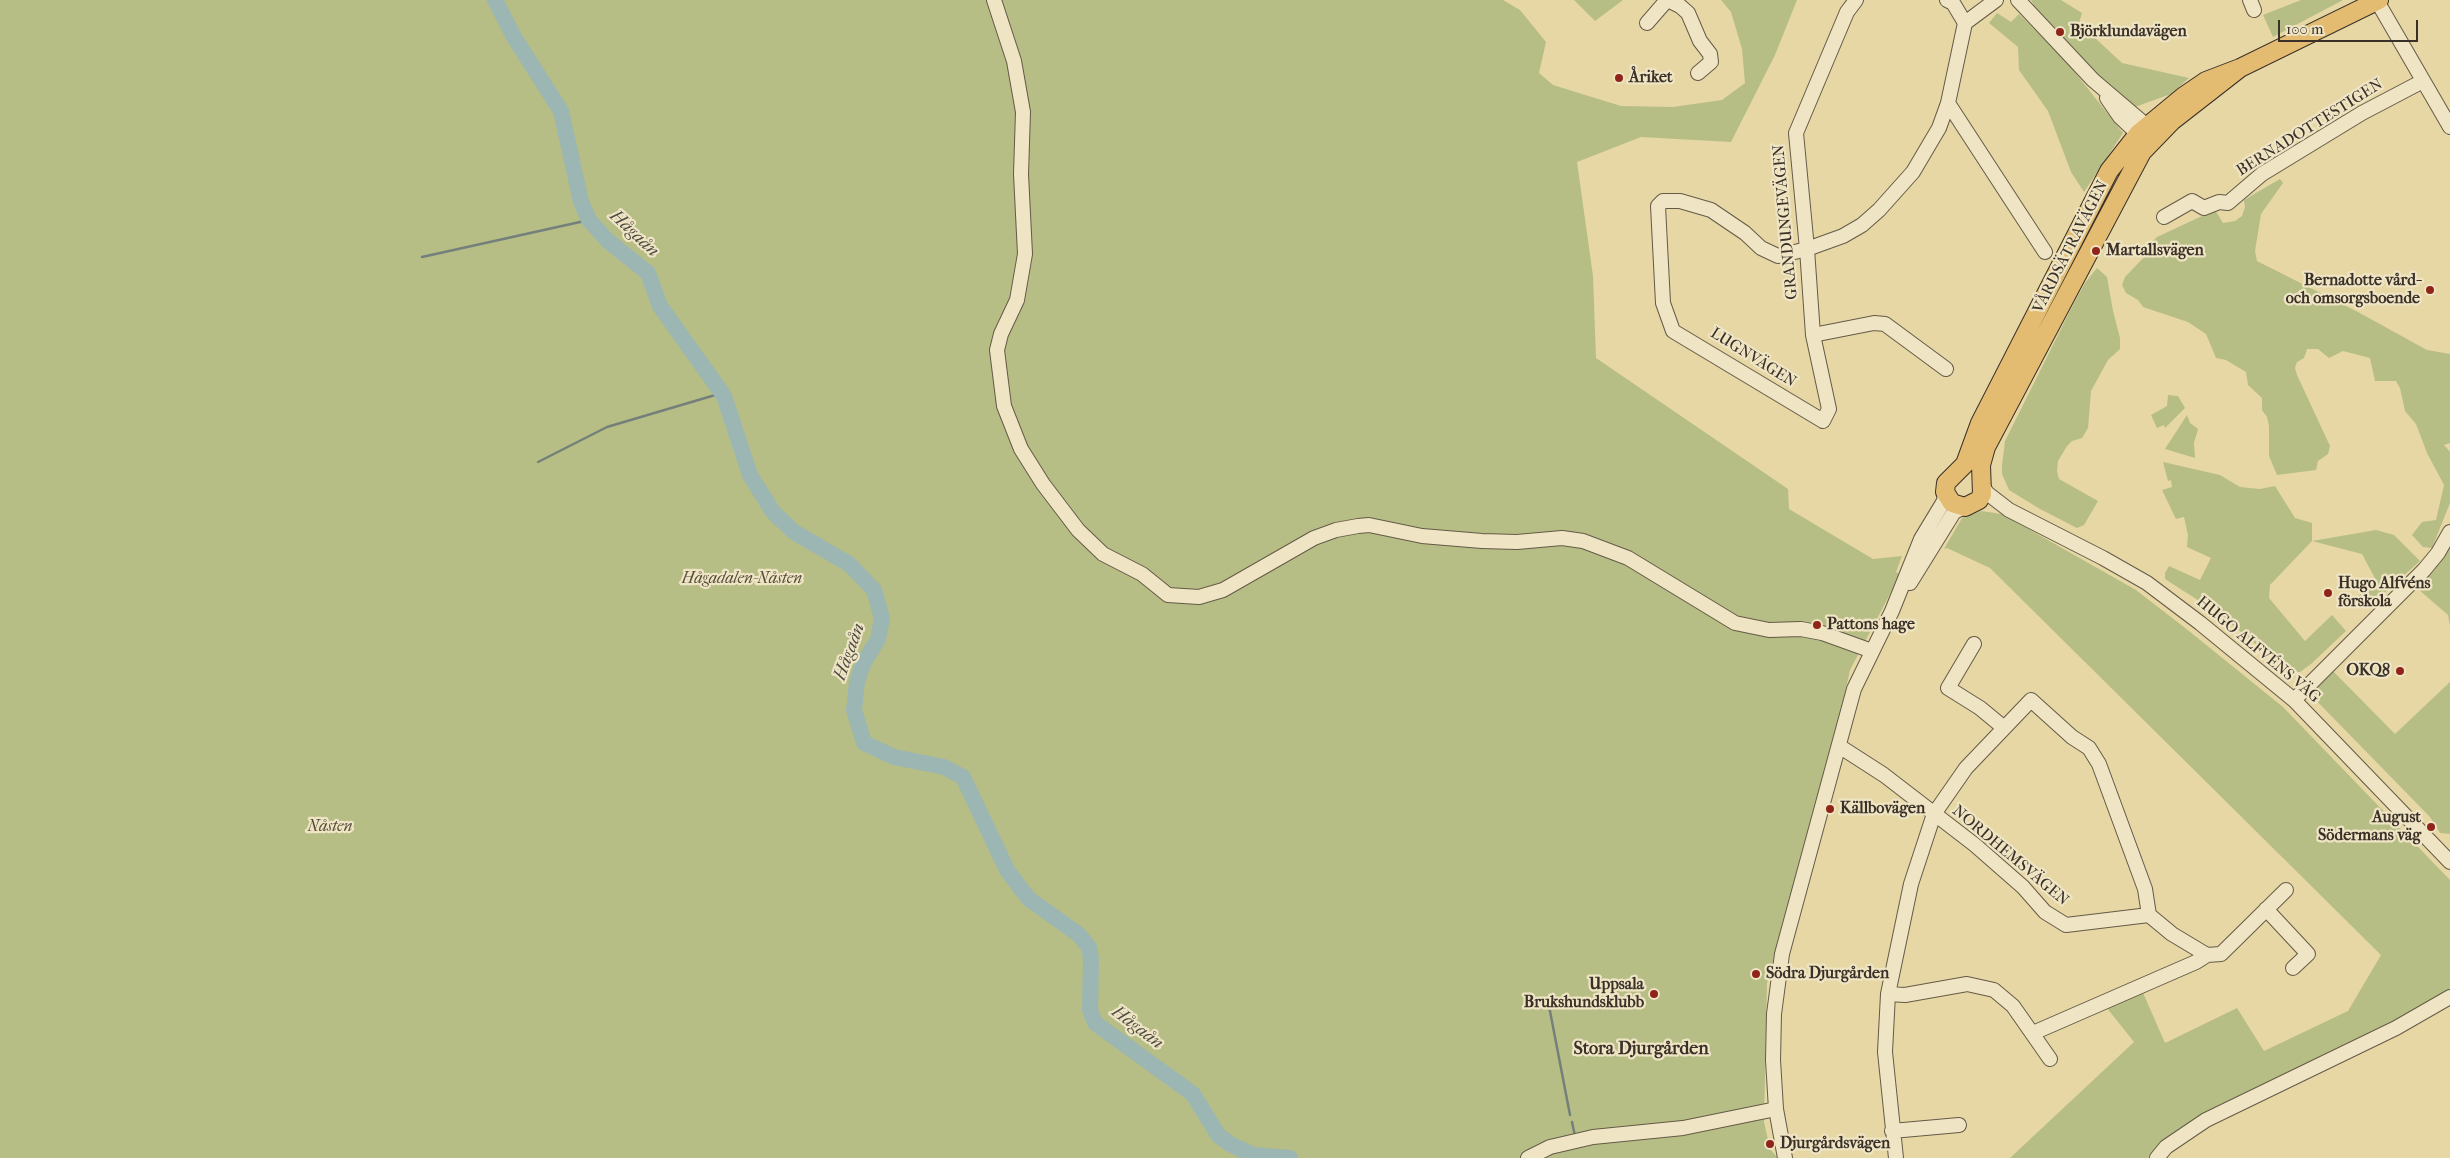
<!DOCTYPE html>
<html>
<head>
<meta charset="utf-8">
<style>
	body { margin:0 }
	#map { position:relative; width:2450px; height:1158px; overflow:hidden; background:#e6d7a5; font-family:"IM FELL French Canon",serif }
	canvas { display:block }
	.scale { position:absolute; left:2278px; top:20px; width:140px; height:22px; box-sizing:border-box; border:2px solid #3a3028; border-top:0; padding-left:6px; font-size:15px; line-height:18px; white-space:nowrap; color:#3a3028; -webkit-text-stroke:4px #efe5c4; paint-order:stroke }
</style>
</head>
<body>
<div id="map">
<canvas width="2450" height="1158"></canvas>
<div class="scale">100 m</div>
</div>
<script>
const g = document.querySelector('canvas').getContext('2d');
g.lineJoin = 'round';
function fillPath(path, color) { g.fillStyle = color; g.fill(path, 'evenodd'); }
const poly = rows => new Path2D(rows.map(r => 'M' + r).join(''));
function stroke(path, color, width, dash) { g.strokeStyle = color; g.lineWidth = width; g.lineCap = dash ? 'butt' : 'round'; g.setLineDash(dash || []); g.stroke(path); }
function drawText(font, color, halo, rows, align = 'center') {
  g.font = font + ' "IM FELL French Canon",serif'; g.lineWidth = 4.5; g.setLineDash([]); g.textBaseline = 'middle'; g.strokeStyle = halo; g.fillStyle = color; for (const [text, x, y, turn = 0] of rows) {
    g.save(); g.translate(x, y); g.rotate((+turn || 0) * Math.PI / 180); g.textAlign = isNaN(turn) ? turn : align; if (halo) g.strokeText(text, 0, 0); g.fillText(text, 0, 0); g.restore();
  }
}
fillPath(poly([
	[0,0,1503,0,1520,10,1546,42,1539,73,1553,85,1621,106,1673,107,1722,100,1745,83,1742,49,1731,12,1721,0,1797,0,1775,55,1731,142,1641,137,1577,162,1593,276,1596,358,1788,489,1789,509,1873,559,1902,556,1896,572,1900,575,1850,670,1836,733,1767,983,1764,1122,1770,1149,1778,1158,0,1158],
	[1574,0,1623,0,1595,21],
	[2031,0,2061,0,2082,13,2079,23,2122,63,2189,78,2171,94,2132,108,2128,106,2037,11],
	[2301,0,2343,0,2273,37,2263,15],
	[1997,13,2011,22,2019,14,2066,61,2123,133,2084,192,2071,172,2048,111,2019,70,2018,47,1989,23],
	[2280,179,2283,183,2261,214,2255,251,2257,261,2358,312,2427,350,2450,354,2450,443,2444,445,2450,452,2450,503,2432,548,2423,547,2412,535,2422,522,2436,520,2444,485,2427,453,2416,424,2405,411,2400,388,2396,381,2375,381,2370,358,2343,351,2329,358,2318,349,2307,349,2304,358,2297,362,2295,368,2297,375,2330,446,2328,454,2318,461,2316,470,2277,475,2269,456,2269,426,2267,417,2262,410,2262,398,2248,385,2246,372,2226,360,2216,358,2206,334,2188,322,2143,307,2138,300,2126,293,2122,285,2125,277,2149,252,2153,241,2157,237,2215,210,2223,223,2235,221,2242,216,2245,207,2244,200],
	[2097,268,2107,277,2113,311,2120,338,2120,349,2108,360,2091,391,2088,428,2082,438,2072,441,2067,446,2058,461,2057,471,2059,479,2098,501,2084,525,2077,528,2040,509,2009,490,2002,474,2002,465,2005,441,2074,303,2085,283],
	[2168,395,2178,396,2185,408,2165,428,2164,425,2157,428,2151,415,2167,406],
	[2187,415,2190,423,2198,429,2194,443,2195,458,2165,449],
	[2163,462,2220,475,2240,487,2260,489,2275,486,2295,518,2312,523,2312,541,2376,530,2394,535,2420,561,2372,604,2354,599,2377,582,2362,554,2312,541,2270,585,2269,598,2305,641,2332,615,2346,631,2311,664,2300,672,2289,672,2218,613,2165,579,2165,573,2169,566,2200,580,2211,558,2187,547,2188,535,2184,517,2176,519,2162,490,2172,487,2171,480,2168,481],
	[1981,511,2002,514,2136,590,2189,631,2283,707,2450,880,2450,991,2391,1025,2165,1141,2150,1158,2010,1158,2134,1042,2103,1003,2140,986,2165,1043,2237,1008,2264,1051,2348,1011,2381,955,1990,568,1947,548,1944,549,1962,518],
	[2450,532,2450,626,2448,615,2411,583],
	[2328,666,2395,734,2450,682,2450,834,2440,833,2430,817,2305,689]
]), '#b6be86');
stroke(poly([
	[422,257,589,220],
	[538,462,607,427,722,393],
	[1549,1006,1570,1115],
	[1572,1122,1575,1136]
]), '#75807b', 2.5);
stroke(poly([
	[495,0,514,37,561,111,581,202,589,220,608,241,648,273,660,306,724,396,750,475,773,512,794,532,849,564,874,590,882,618,878,639,863,664,857,682,854,710,864,743,894,757,944,767,963,777,1007,870,1018,885,1029,899,1078,934,1089,947,1091,959,1090,1010,1095,1023,1193,1094,1218,1135,1230,1144,1253,1155,1290,1158]
]), '#9cb6b3', 16);
const minor = poly([
	[994,0,1014,61,1023,112,1021,174,1025,254,1017,300,1001,334,997,350,1004,406,1021,449,1043,484,1078,530,1103,554,1142,574,1168,595,1199,597,1223,590,1314,538,1336,530,1358,526,1369,525,1422,536,1482,541,1517,542,1562,538,1583,541,1628,558,1735,623,1769,630,1801,629,1822,633,1872,651],
	[1668,0,1680,6,1688,13,1700,41,1710,54,1711,62,1698,73],
	[1856,0,1847,12,1796,133,1807,249,1813,335,1829,409,1823,421,1673,331,1663,303,1658,206,1663,201,1680,201,1711,210,1745,233,1761,248,1778,256,1807,249,1843,236,1862,225,1879,210,1913,172,1939,128,1948,103,1965,23],
	[1947,0,1953,3,1965,23,1996,0],
	[2018,0,2093,80,2147,126],
	[2250,0,2254,10],
	[2377,1,2450,127],
	[1647,23,1667,0],
	[2107,98,2120,117,2138,134],
	[1948,103,2045,252],
	[2164,217,2192,201,2204,208,2219,202,2228,203,2262,174,2362,113,2423,81],
	[1813,335,1874,323,1885,324,1946,369],
	[1982,485,1987,493,2009,510,2103,558,2147,583,2200,623,2294,700,2450,862],
	[1910,583,1954,512,1965,507],
	[1974,644,1948,688,1980,708,2003,727],
	[2294,700,2424,570,2438,553,2450,532],
	[1839,746,1884,775,1975,845,2023,887,2045,912,2066,925,2149,915],
	[2266,909,2308,954,2293,968],
	[2207,955,2221,954,2286,890],
	[1888,994,1905,995,1967,984,1994,990,2013,1006,2050,1059],
	[1892,1131,1959,1125],
	[1528,1158,1550,1147,1593,1137,1683,1128,1776,1109],
	[1785,1158,1776,1109,1773,1060,1774,1014,1782,954,1854,689,1892,611,1921,539,1944,501,1945,492],
	[1896,1158,1885,1052,1888,994,1911,884,1934,814,1966,768,2031,700,2072,737,2089,748,2099,764,2145,889,2149,915,2172,934,2207,955,2196,962,2033,1033],
	[2157,1158,2166,1147,2206,1120,2396,1028,2450,997]
]);
const major = poly([
	[2240,68,2172,121,2142,152,1986,447,1981,465,1982,494,1979,500,1965,507,1952,503,1945,492,1946,483,1965,464,1980,423,2109,171,2138,134,2184,96,2206,81,2240,68,2379,0]
]);
stroke(minor, '#655a47', 16);
stroke(major, '#3a3028', 20);
stroke(minor, '#efe5c4', 14);
stroke(major, '#e3bc72', 18);
for (const [x, y, r, color] of [
	[2060,32,5,"#8f2418"],
	[1619,78,5,"#8f2418"],
	[2096,251,5,"#8f2418"],
	[2430,290,5,"#8f2418"],
	[2328,593,5,"#8f2418"],
	[1817,625,5,"#8f2418"],
	[2400,671,5,"#8f2418"],
	[1830,809,5,"#8f2418"],
	[2431,827,5,"#8f2418"],
	[1756,974,5,"#8f2418"],
	[1654,994,5,"#8f2418"],
	[1770,1144,5,"#8f2418"]
]) { const dot = new Path2D(); dot.arc(x, y, r, 0, 2 * Math.PI); g.fillStyle = color; g.fill(dot); stroke(dot, '#efe5c4', 2); }
drawText('bold 16px', '#3a3028', '#efe5c4', [
	["Björklundavägen",2070,32],
	["Åriket",1629,78],
	["Martallsvägen",2106,251],
	["Bernadotte vård-",2420,281,"right"],
	["och omsorgsboende",2420,299,"right"],
	["Hugo Alfvéns",2338,584],
	["förskola",2338,602],
	["Pattons hage",1827,625],
	["OKQ8",2390,671,"right"],
	["Källbovägen",1840,809],
	["August",2421,818,"right"],
	["Södermans väg",2421,836,"right"],
	["Södra Djurgården",1766,974],
	["Uppsala",1644,985,"right"],
	["Brukshundsklubb",1644,1003,"right"],
	["Djurgårdsvägen",1780,1144]
], 'left');
drawText('16px', '#3a3028', '#efe5c4', [
	["BERNADOTTESTIGEN",2310,128,-32],
	["GRANDUNGEVÄGEN",1786,222,-95],
	["VÅRDSÄTRAVÄGEN",2071,247,-63],
	["LUGNVÄGEN",1753,358,32],
	["HUGO ALFVÉNS VÄG",2258,650,40],
	["NORDHEMSVÄGEN",2010,856,40]
]);
drawText('italic 16px', '#534c3b', '#efe5c4', [
	["Hågadalen-Nåsten",742,579],
	["Nåsten",330,827]
]);
drawText('italic 18px', '#4e4b44', '#efe5c4', [
	["Hågaån",634,234,43],
	["Hågaån",850,652,-70],
	["Hågaån",1137,1028,37]
]);
drawText('bold 18px', '#3a3028', '#efe5c4', [
	["Stora Djurgården",1641,1050]
]);
</script>
</body>
</html>
